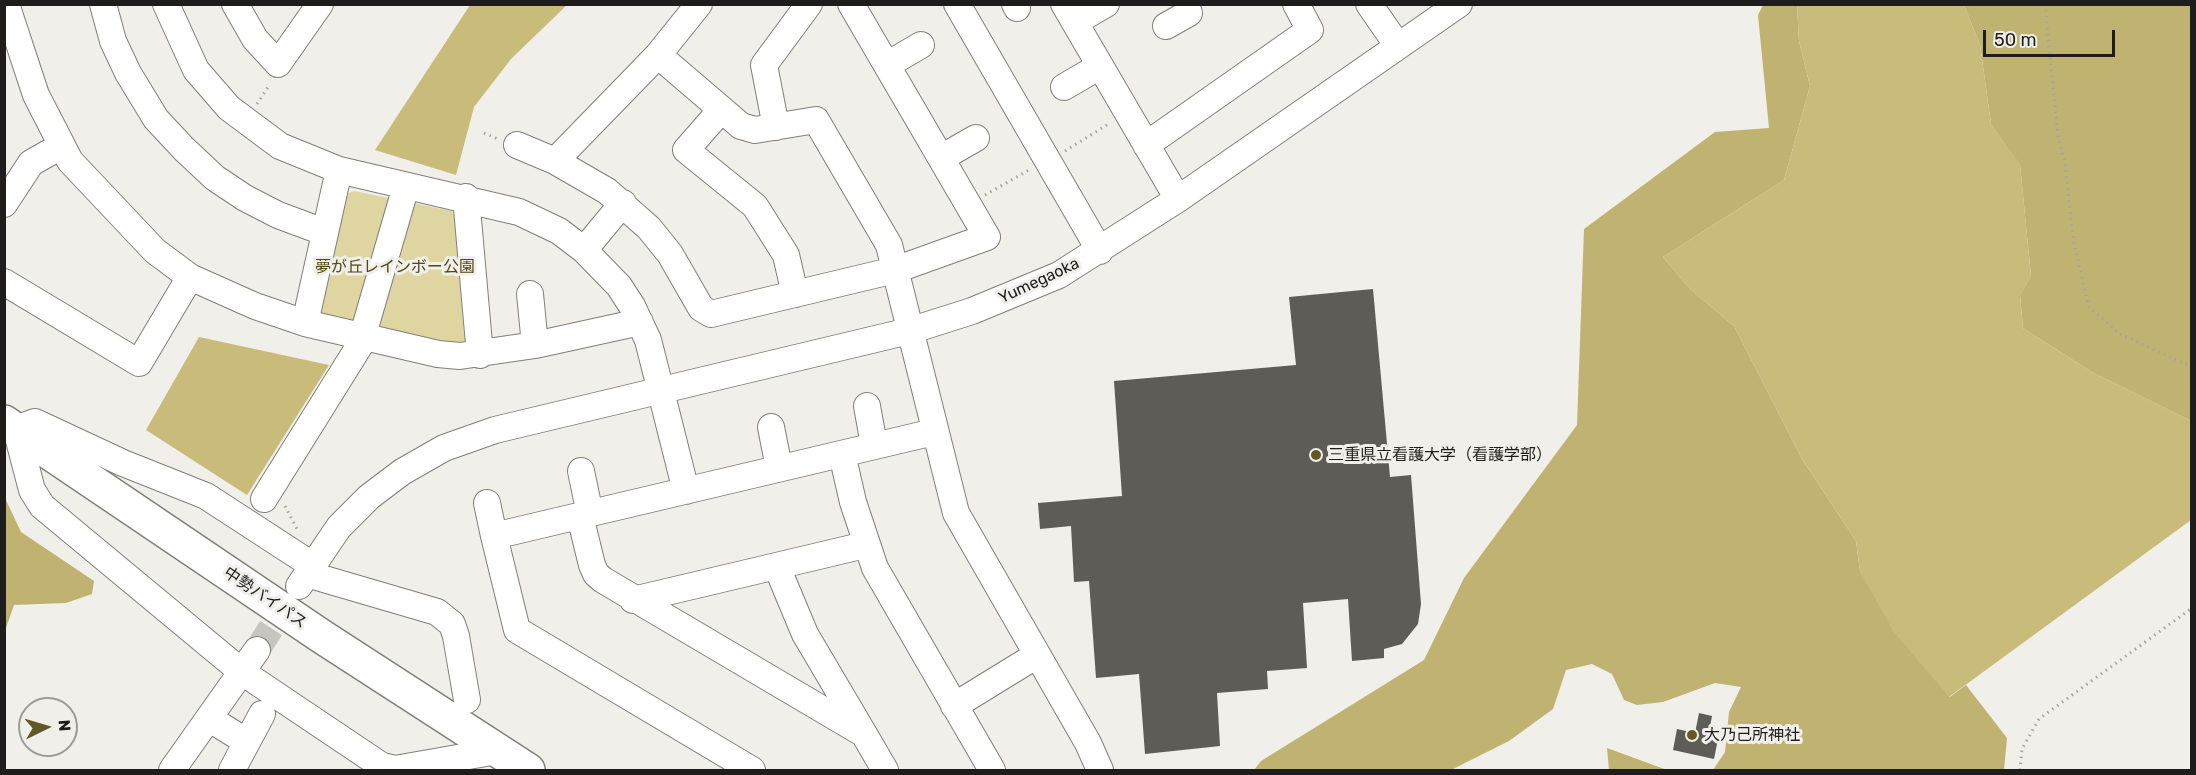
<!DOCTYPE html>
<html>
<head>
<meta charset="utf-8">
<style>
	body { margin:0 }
	#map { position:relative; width:2196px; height:775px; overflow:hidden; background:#f0efe9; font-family:Rubik,sans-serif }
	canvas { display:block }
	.frame { position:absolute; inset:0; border:6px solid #1e1d1b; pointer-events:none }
	.north { position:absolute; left:18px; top:697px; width:60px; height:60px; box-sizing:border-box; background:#f0efe9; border:2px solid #9c9b97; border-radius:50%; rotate:85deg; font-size:16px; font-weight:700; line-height:24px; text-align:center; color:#1e1d1b }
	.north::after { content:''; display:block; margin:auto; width:21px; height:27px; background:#625825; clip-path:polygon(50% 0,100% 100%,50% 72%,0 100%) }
	.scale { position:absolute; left:1983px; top:30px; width:132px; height:27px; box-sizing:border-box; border:3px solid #1e1d1b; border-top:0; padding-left:8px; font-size:18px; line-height:21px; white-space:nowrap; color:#1e1d1b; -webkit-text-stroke:4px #f0efe9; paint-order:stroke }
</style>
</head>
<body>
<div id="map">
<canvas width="2196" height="775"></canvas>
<div class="frame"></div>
<div class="north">N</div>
<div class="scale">50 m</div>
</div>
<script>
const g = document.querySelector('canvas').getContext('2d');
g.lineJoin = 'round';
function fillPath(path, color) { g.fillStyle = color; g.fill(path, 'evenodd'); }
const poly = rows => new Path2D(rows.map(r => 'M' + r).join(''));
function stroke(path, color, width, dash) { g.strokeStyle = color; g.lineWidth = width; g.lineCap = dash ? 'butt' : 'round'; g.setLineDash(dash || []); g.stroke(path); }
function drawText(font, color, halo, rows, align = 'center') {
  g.font = font + ' Rubik,"Noto Sans JP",sans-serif'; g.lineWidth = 6; g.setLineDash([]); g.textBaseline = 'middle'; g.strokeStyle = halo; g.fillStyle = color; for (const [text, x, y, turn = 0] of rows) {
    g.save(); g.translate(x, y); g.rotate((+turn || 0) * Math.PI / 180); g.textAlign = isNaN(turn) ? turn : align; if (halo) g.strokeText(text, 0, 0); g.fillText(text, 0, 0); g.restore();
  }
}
fillPath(poly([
	[354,191,452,211,459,220,469,339,462,349,323,321,316,307,342,196]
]), '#dfd5a1');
fillPath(poly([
	[1763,5,1797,5,1799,41,1810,86,1784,180,1663,257,1690,289,1734,326,1802,459,1856,541,1860,571,1950,697,1966,685,2007,738,2004,770,1713,770,1725,752,1729,712,1741,687,1715,683,1663,702,1637,705,1624,700,1612,674,1592,664,1566,670,1553,709,1509,741,1451,770,1254,770,1261,761,1424,660,1464,578,1577,425,1584,229,1715,132,1769,128,1758,15],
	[1964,5,2191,5,2191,421,2090,371,2023,328,2020,295,2031,276,2020,165,1991,124,1980,45],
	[5,498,21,532,94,581,92,594,66,603,14,605,5,631],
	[1607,748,1667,770,1609,770]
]), '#c0b372');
fillPath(poly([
	[470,5,567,5,511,59,474,107,456,175,375,150],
	[1797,5,1964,5,1980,45,1991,124,2020,164,2031,276,2020,296,2023,328,2090,371,2191,421,2191,520,1949,697,1893,631,1860,571,1856,541,1802,459,1734,326,1690,289,1663,257,1784,180,1810,86,1799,41],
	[199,337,329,365,247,495,146,430]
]), '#c9bc7a');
fillPath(poly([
	[1373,289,1390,477,1411,475,1421,604,1418,624,1402,644,1384,649,1384,658,1352,661,1348,599,1303,603,1307,668,1267,671,1268,689,1217,693,1220,746,1145,754,1139,674,1096,678,1089,581,1074,582,1071,526,1040,529,1038,503,1122,496,1114,381,1296,365,1289,297],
	[1699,713,1712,716,1708,737,1718,739,1714,759,1673,750,1677,729,1695,733]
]), '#5d5c57');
stroke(poly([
	[257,650,292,596]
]), '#c6c5c0', 26, [26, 13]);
const minor = poly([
	[6,4,36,95,70,161,155,251,190,277,255,306,305,323,438,354,460,356,535,345,640,322],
	[103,4,113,41,128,73,156,119,184,149,215,178,245,198,278,215,324,232],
	[166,4,196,70,229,108,280,146,339,170,519,212,559,231,584,250,619,286,632,306,648,340,686,491],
	[235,4,255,39,278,64,320,4],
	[699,4,658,55,555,161,607,191,649,228,670,254,701,308,711,314,895,270,987,237,851,4],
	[957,4,1100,251],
	[1015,4,1017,8],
	[1064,4,1178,199],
	[1369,4,1398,46],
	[1075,22,1106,4],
	[1166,26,1189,13],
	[658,55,741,126,755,130,816,120,889,245,956,513,1088,743,1100,770],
	[887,65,921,45],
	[1064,87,1100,66],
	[721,110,686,150,755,206,786,255,795,294],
	[776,127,764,65,809,4],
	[517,145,555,161],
	[1146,145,1310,30,1296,4],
	[941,158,976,138],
	[466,197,480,355],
	[4,204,31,163,61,146],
	[584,250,623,203],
	[4,282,139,363,190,277],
	[530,294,535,345],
	[305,323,339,170],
	[867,406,874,445],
	[771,427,779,468],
	[842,454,853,502,875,568,992,770],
	[581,471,590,514],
	[264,499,360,345,402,200],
	[487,503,494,536],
	[580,516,592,565,596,574,603,580,864,734,805,634,777,567],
	[312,565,206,496,123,463,35,422,16,429,32,490,42,506,242,672,382,766,395,769,497,751],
	[307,574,437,612,452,624,456,636,467,700],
	[299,586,339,527,369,497,402,472,444,448,495,430,909,331,972,311,1059,275,1178,199,1459,4],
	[633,600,865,545],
	[954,706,1037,655],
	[210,719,247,742],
	[864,734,885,770],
	[172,770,257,650],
	[232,770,262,714],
	[752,770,517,630,494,536,934,432]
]);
const highway = poly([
	[4,422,321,636,528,770]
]);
stroke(minor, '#807f79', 28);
stroke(highway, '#807f79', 36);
stroke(poly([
	[2045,4,2058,137,2065,164,2074,244,2089,307,2120,334,2192,367],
	[257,104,270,84],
	[484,133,498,139],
	[1065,151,1110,123],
	[985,195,1029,170],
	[285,506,297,529],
	[2020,770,2022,749,2039,719,2192,608]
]), '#a5a4a0', 3, [1.5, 4.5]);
stroke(minor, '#fff', 26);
stroke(highway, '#fff', 33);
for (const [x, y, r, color] of [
	[1316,455,6,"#625825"],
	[1692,735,6,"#625825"]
]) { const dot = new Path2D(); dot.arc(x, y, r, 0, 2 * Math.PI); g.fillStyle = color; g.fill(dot); stroke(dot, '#f0efe9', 2); }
drawText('16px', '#514714', '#f0efe9', [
	["夢が丘レインボー公園",395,267]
]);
drawText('16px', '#1e1d1b', '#f0efe9', [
	["Yumegaoka",1039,281,-25],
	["中勢バイパス",265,598,34]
]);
drawText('16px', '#1e1d1b', '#f0efe9', [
	["三重県立看護大学（看護学部）",1328,455],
	["大乃己所神社",1704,735]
], 'left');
</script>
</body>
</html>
